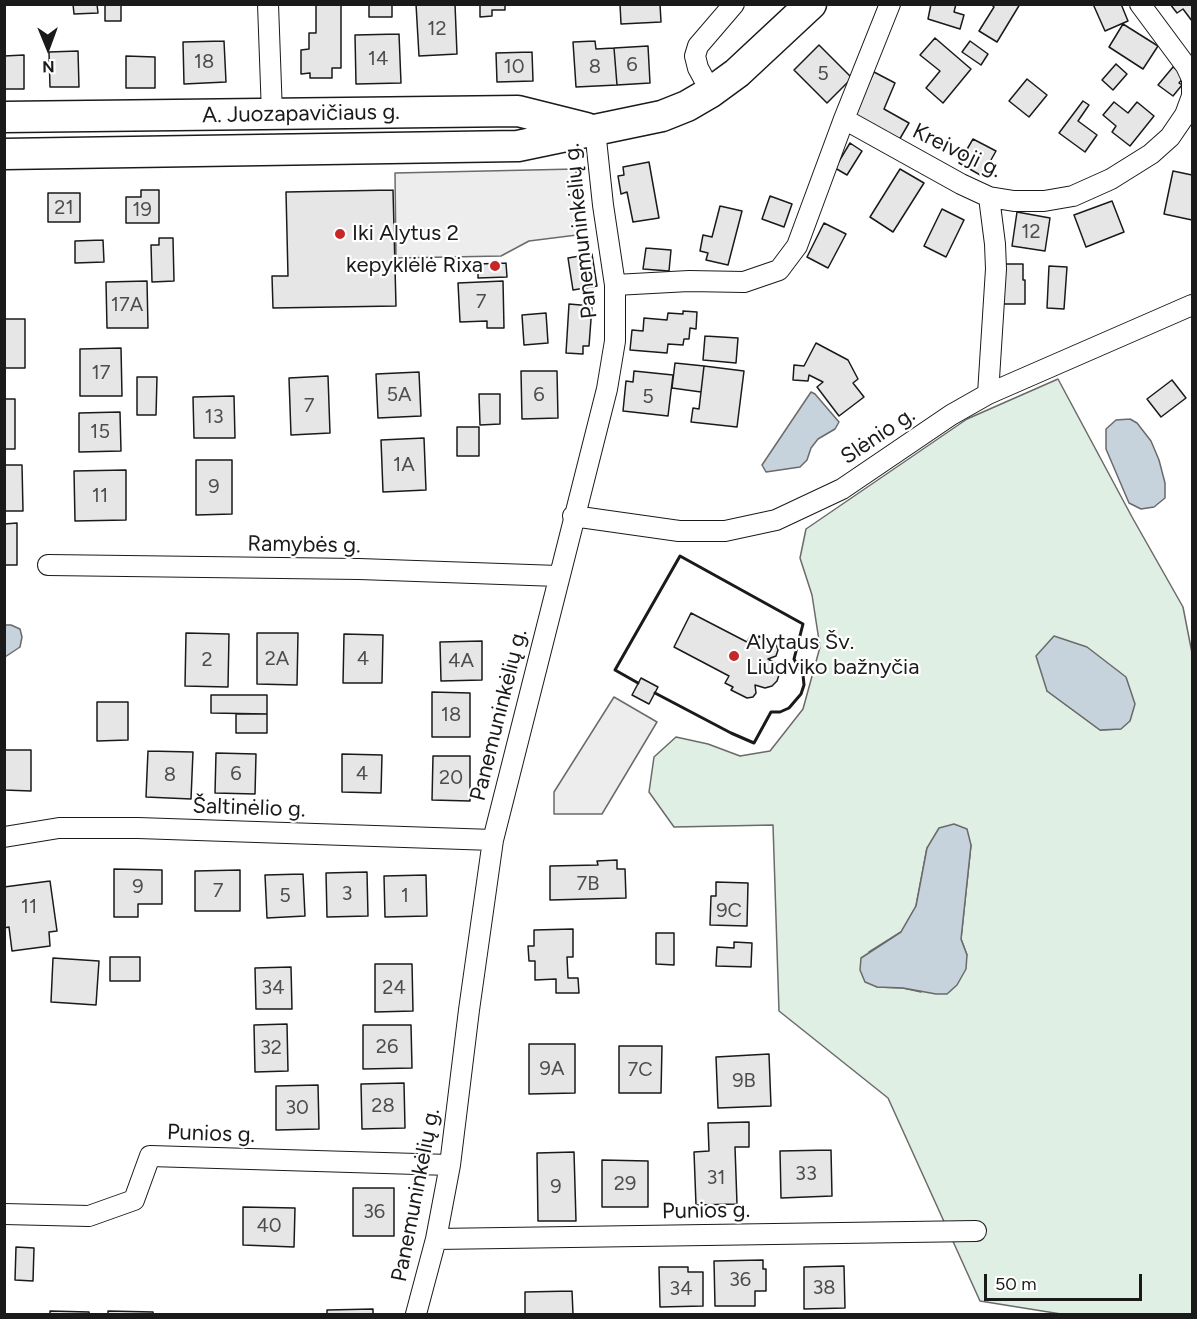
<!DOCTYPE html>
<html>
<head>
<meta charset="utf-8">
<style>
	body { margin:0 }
	#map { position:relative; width:1197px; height:1319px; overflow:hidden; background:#fff; font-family:Figtree,sans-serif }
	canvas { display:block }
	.frame { position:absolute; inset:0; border:6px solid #1a1a1a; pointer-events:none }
	.north { position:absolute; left:18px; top:18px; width:60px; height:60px; -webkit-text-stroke:4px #fff; paint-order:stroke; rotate:179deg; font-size:16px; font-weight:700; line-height:24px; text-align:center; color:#1a1a1a }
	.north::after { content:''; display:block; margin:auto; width:21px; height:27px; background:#1a1a1a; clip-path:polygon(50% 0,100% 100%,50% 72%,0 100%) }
	.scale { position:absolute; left:984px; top:1274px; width:158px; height:27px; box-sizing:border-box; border:3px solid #1a1a1a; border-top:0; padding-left:8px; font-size:18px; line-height:21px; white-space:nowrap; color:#1a1a1a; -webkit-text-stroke:4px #fff; paint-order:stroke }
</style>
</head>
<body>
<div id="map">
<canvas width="1197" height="1319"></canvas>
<div class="frame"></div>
<div class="north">N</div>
<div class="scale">50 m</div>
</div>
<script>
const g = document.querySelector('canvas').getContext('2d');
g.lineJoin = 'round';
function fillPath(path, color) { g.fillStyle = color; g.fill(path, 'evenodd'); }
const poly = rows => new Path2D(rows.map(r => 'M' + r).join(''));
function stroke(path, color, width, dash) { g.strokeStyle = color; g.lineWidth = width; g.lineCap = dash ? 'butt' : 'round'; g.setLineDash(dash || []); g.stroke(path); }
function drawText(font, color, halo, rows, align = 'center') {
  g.font = font + ' Figtree,sans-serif'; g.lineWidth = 4.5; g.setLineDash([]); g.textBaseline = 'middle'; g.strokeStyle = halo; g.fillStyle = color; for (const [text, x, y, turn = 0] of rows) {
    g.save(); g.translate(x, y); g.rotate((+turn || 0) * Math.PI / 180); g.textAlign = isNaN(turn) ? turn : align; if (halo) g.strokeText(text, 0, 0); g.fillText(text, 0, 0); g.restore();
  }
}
const green = poly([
	[1058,379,1132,517,1183,607,1192,653,1192,1314,1061,1314,980,1301,888,1098,779,1011,773,825,674,827,649,792,654,757,676,737,708,744,740,756,770,751,803,709,820,647,812,595,800,558,806,529,967,419,1058,379],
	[1047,691,1120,729,1100,730,1047,691],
	[971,845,961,939,967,955,921,992,903,988,877,987,869,952,901,932,916,906,927,848,971,845]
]);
fillPath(green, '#e0efe3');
stroke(green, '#6a6a6a', 1.5);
const parking = poly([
	[576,169,577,235,529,241,501,256,396,258,395,173,576,169],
	[614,697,657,722,602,814,554,814,554,792,614,697]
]);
fillPath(parking, '#ededed');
stroke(parking, '#6a6a6a', 1.5);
const water = poly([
	[811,392,815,394,839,422,835,429,818,439,811,448,807,460,800,467,766,472,762,465,811,392],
	[1130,419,1137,423,1151,441,1159,460,1165,483,1165,498,1154,507,1141,509,1129,503,1106,449,1106,429,1116,420,1130,419],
	[5,625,11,625,20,629,22,637,20,647,5,657,5,625],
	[1054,636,1087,647,1126,677,1135,704,1130,721,1121,729,1100,730,1047,691,1036,656,1054,636],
	[954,824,967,829,971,845,961,939,967,955,966,969,957,985,947,994,936,994,903,988,877,987,865,982,860,970,861,958,901,932,916,906,927,848,939,828,954,824]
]);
fillPath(water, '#c6d2dc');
stroke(water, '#6a6a6a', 1.5);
const building = poly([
	[73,4,97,4,98,13,74,14,73,4],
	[105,4,121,4,121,21,105,21,105,4],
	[316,4,341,4,341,68,332,68,332,78,310,78,310,73,301,74,301,50,309,49,309,33,316,33,316,4],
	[369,4,392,4,392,17,369,17,369,4],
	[416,4,455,4,457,54,419,56,416,4],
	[480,4,505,4,505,10,492,10,492,16,480,17,480,4],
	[620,4,660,4,661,22,621,24,620,4],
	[931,4,956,4,954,12,964,15,960,29,928,19,931,4],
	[1020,4,997,42,979,31,994,7,991,4,1020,4],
	[1093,4,1121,4,1128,21,1105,31,1093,4],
	[1170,4,1192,4,1192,21,1183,9,1177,13,1170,4],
	[1123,24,1158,46,1143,69,1109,47,1123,24],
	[399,34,401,83,356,84,355,35,399,34],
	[935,38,971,69,943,103,926,88,940,71,920,55,935,38],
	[224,41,226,82,184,84,183,42,224,41],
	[595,41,596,49,614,48,617,85,576,87,573,42,595,41],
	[970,41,988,54,981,65,962,52,970,41],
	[819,45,852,78,827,103,794,70,819,45],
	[648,46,650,83,617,85,614,48,648,46],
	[78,51,79,87,50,87,49,52,78,51],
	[532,52,533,81,497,82,496,53,532,52],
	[24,55,24,89,4,89,4,56,24,55],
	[126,56,155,57,155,88,126,88,126,56],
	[1116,64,1127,74,1113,90,1102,80,1116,64],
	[1173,67,1185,76,1179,83,1182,85,1173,96,1158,85,1173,67],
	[874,72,895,83,884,109,909,123,898,142,853,117,874,72],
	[1027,79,1047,95,1029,117,1009,101,1027,79],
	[1083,101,1089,105,1078,121,1097,135,1085,152,1059,133,1083,101],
	[1114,102,1128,113,1137,102,1154,116,1130,146,1112,132,1116,126,1103,115,1114,102],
	[973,139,996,151,982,176,959,163,973,139],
	[850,143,862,151,847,175,835,168,850,143],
	[649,162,659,218,633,222,627,192,621,194,618,176,624,175,623,167,649,162],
	[900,169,924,183,893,232,870,217,900,169],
	[1173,171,1192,175,1192,220,1164,214,1173,171],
	[141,190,159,190,159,223,126,223,126,197,141,197,141,190],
	[393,190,396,306,273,308,272,276,288,276,286,192,393,190],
	[48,193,80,193,80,222,48,222,48,193],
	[770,196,792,204,784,227,762,219,770,196],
	[1112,201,1124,232,1086,247,1074,215,1112,201],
	[720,206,742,211,728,265,706,260,708,253,700,251,703,235,712,237,720,206],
	[942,209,964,220,946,257,924,246,942,209],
	[1017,212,1050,218,1045,251,1012,246,1017,212],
	[824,223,846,234,828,268,807,257,824,223],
	[159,238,173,238,174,281,152,282,151,245,159,245,159,238],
	[103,240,104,262,75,263,75,241,103,240],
	[646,248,671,250,669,271,643,269,646,248],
	[592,254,597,286,573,290,568,258,592,254],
	[506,263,507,277,478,278,478,264,506,263],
	[1000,264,1023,264,1023,280,1025,280,1025,304,1000,304,1000,264],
	[1049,266,1067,267,1064,309,1047,308,1049,266],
	[147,281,148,328,107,328,106,282,147,281],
	[503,281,504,328,487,328,487,321,460,322,458,283,503,281],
	[569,304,592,306,589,346,583,346,583,354,566,353,569,304],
	[683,311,697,312,696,329,690,328,689,339,684,339,683,345,668,344,667,353,630,350,632,330,643,331,644,318,667,320,668,313,683,314,683,311],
	[546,313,548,343,524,345,522,315,546,313],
	[4,319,25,319,25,368,4,368,4,319],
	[705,336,738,338,736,363,703,360,705,336],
	[816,343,848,360,858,379,853,383,864,397,839,416,817,387,823,382,809,375,808,381,793,380,794,365,804,366,816,343],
	[121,348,122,396,80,396,80,349,121,348],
	[675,363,704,366,701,392,672,388,675,363],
	[704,366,744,371,737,427,691,422,693,408,699,409,704,366],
	[521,371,557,371,558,418,522,419,521,371],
	[634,371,673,375,668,416,623,411,626,381,633,382,634,371],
	[419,372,421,416,378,418,376,374,419,372],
	[328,376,330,433,291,435,289,378,328,376],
	[137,377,157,377,156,415,137,415,137,377],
	[1172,380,1186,398,1161,417,1147,399,1172,380],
	[479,394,500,394,500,424,480,425,479,394],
	[234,396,235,438,194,438,193,397,234,396],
	[4,399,15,399,15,449,4,449,4,399],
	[120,412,121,451,79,452,79,413,120,412],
	[457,427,479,427,479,456,457,456,457,427],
	[424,438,426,490,383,492,381,440,424,438],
	[196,460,232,460,232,514,196,515,196,460],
	[4,465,22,465,23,511,4,511,4,465],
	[126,470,126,520,75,521,74,471,126,470],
	[17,523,17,565,4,565,4,524,17,523],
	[691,613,747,642,751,635,758,639,759,636,776,644,778,650,776,656,768,659,775,663,778,669,779,675,777,681,772,686,765,688,755,685,756,693,753,697,747,698,731,690,733,687,725,683,729,676,674,647,691,613],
	[186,633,229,634,228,687,185,686,186,633],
	[257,633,298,633,297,685,257,684,257,633],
	[344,634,383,635,382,683,343,683,344,634],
	[482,641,482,680,441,681,440,642,482,641],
	[641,678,658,687,649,704,632,695,641,678],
	[432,692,470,693,470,737,432,737,432,692],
	[211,695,267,695,267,714,211,713,211,695],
	[97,702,128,702,128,740,97,741,97,702],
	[236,714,267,714,267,733,236,733,236,714],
	[4,750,31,750,31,791,4,790,4,750],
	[148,751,193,752,191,799,146,797,148,751],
	[216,753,256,754,255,794,215,793,216,753],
	[342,754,382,755,381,793,342,792,342,754],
	[433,756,470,756,470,801,432,800,433,756],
	[617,860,617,869,625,869,626,898,550,900,550,866,598,865,597,861,617,860],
	[114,869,162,870,162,904,138,904,138,917,114,917,114,869],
	[240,870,240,911,195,911,195,871,240,870],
	[367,872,368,916,327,917,326,873,367,872],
	[303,874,305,916,267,918,265,875,303,874],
	[426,875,427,916,385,917,384,876,426,875],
	[50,881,57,931,49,932,50,946,12,951,9,927,4,928,4,887,50,881],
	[716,882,748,883,747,926,710,925,711,896,716,896,716,882],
	[573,929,573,957,567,957,568,978,578,978,579,993,556,993,556,979,535,980,535,961,529,961,528,946,534,946,534,930,573,929],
	[656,933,674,933,674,965,656,964,656,933],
	[734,942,752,943,751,967,716,966,717,947,734,948,734,942],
	[110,957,140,957,140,981,110,981,110,957],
	[53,958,99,961,96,1005,51,1002,53,958],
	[375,964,412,964,413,1011,375,1012,375,964],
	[291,967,292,1009,256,1009,255,968,291,967],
	[287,1024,288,1071,255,1072,254,1025,287,1024],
	[363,1025,411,1025,412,1068,363,1069,363,1025],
	[529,1044,575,1044,575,1093,529,1094,529,1044],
	[619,1046,662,1046,661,1093,619,1093,619,1046],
	[769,1054,771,1106,718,1108,716,1057,769,1054],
	[404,1083,405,1128,362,1129,361,1084,404,1083],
	[318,1085,319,1129,276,1130,276,1086,318,1085],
	[749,1122,749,1147,735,1147,737,1204,696,1205,694,1152,709,1151,708,1123,749,1122],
	[831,1150,832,1196,781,1198,780,1151,831,1150],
	[574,1152,576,1221,538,1221,537,1153,574,1152],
	[602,1160,648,1161,648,1207,602,1207,602,1160],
	[353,1188,394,1188,394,1236,353,1236,353,1188],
	[243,1207,295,1208,294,1247,243,1245,243,1207],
	[16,1247,34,1248,33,1281,15,1280,16,1247],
	[763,1260,763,1269,766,1269,766,1291,755,1291,755,1306,715,1306,714,1261,763,1260],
	[844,1266,845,1308,804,1309,804,1267,844,1266],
	[659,1267,688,1267,688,1272,703,1272,703,1306,660,1307,659,1267],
	[572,1291,573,1314,525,1314,525,1292,572,1291],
	[373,1309,373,1314,327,1314,327,1310,373,1309],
	[50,1311,89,1312,89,1314,50,1314,50,1311],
	[108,1311,153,1312,153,1314,108,1314,108,1311]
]);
fillPath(building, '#e6e6e6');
stroke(building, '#1a1a1a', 1.5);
const street = poly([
	[268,4,272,114],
	[711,92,698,68,695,56,698,46,734,4],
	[844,119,961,184,989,197,1014,201,1044,201,1073,196,1111,179,1151,154,1170,137,1185,115,1192,96,1192,79,1186,66,1140,4],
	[615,285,689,281,744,282,779,270,797,246,844,119,890,4],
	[988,394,996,269,995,244,989,197],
	[573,516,679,531,725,531,776,520,842,489,951,415,988,394,1192,305],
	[48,565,359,569,558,576],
	[4,837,59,828,138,828,493,840],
	[4,1214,89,1216,134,1200,150,1156,450,1165],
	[436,1239,976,1231],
	[416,1314,436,1239,450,1165,469,1010,493,840,607,389,615,341,615,285,603,205,595,130]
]);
const primary = poly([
	[4,117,518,111,586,128],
	[4,154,518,146,662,116,687,106,711,92,737,73,811,4]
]);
stroke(street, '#1a1a1a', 22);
stroke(primary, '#1a1a1a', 33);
stroke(street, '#fff', 20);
stroke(primary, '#fff', 30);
stroke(poly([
	[638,683,615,670,680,556,803,624,794,659,803,675,804,685,801,694,789,708,780,712,771,712,754,743,731,733,655,693]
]), '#1a1a1a', 3);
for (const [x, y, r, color] of [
	[340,234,6,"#c62828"],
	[495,266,6,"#c62828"],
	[734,656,6,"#c62828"]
]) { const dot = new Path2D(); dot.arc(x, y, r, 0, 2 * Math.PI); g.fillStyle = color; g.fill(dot); stroke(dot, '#fff', 2); }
drawText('20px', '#4d4d4d', null, [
	["12",437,29],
	["14",378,59],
	["18",204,62],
	["6",632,65],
	["10",514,67],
	["8",595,67],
	["5",823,74],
	["21",64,208],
	["19",142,210],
	["12",1031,232],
	["7",481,302],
	["17A",127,305],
	["17",101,373],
	["5A",399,395],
	["6",539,395],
	["5",648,397],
	["7",309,406],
	["13",214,417],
	["15",100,432],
	["1A",404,465],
	["9",214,487],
	["11",100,496],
	["2A",277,659],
	["4",363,659],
	["2",207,660],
	["4A",461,661],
	["18",451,715],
	["6",236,774],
	["4",362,774],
	["8",170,775],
	["20",451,778],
	["7B",588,884],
	["9",138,887],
	["7",218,891],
	["3",347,894],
	["5",285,896],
	["1",405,896],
	["11",29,907],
	["9C",729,911],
	["34",273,988],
	["24",394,988],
	["26",387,1047],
	["32",271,1048],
	["9A",552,1069],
	["7C",640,1070],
	["9B",744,1081],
	["28",383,1106],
	["30",297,1108],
	["33",806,1174],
	["31",716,1178],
	["29",625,1184],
	["9",556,1187],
	["36",374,1212],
	["40",269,1226],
	["36",740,1280],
	["38",824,1288],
	["34",681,1289]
]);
drawText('22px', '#1a1a1a', '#fff', [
	["A. Juozapavičiaus g.",301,114,-1],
	["Kreivoji g.",957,151,26],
	["Panemuninkėlių g.",581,231,-96],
	["Slėnio g.",878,436,-34],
	["Ramybės g.",304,545,1],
	["Panemuninkėlių g.",499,715,-76],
	["Šaltinėlio g.",249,808,2],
	["Punios g.",211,1134,2],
	["Panemuninkėlių g.",416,1195,-79],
	["Punios g.",706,1211,-1]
]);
drawText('22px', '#1a1a1a', '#fff', [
	["Iki Alytus 2",352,234],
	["kepyklėlė Rixa",483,266,"right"],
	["Alytaus Šv.",746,643],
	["Liudviko bažnyčia",746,668]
], 'left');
</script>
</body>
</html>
